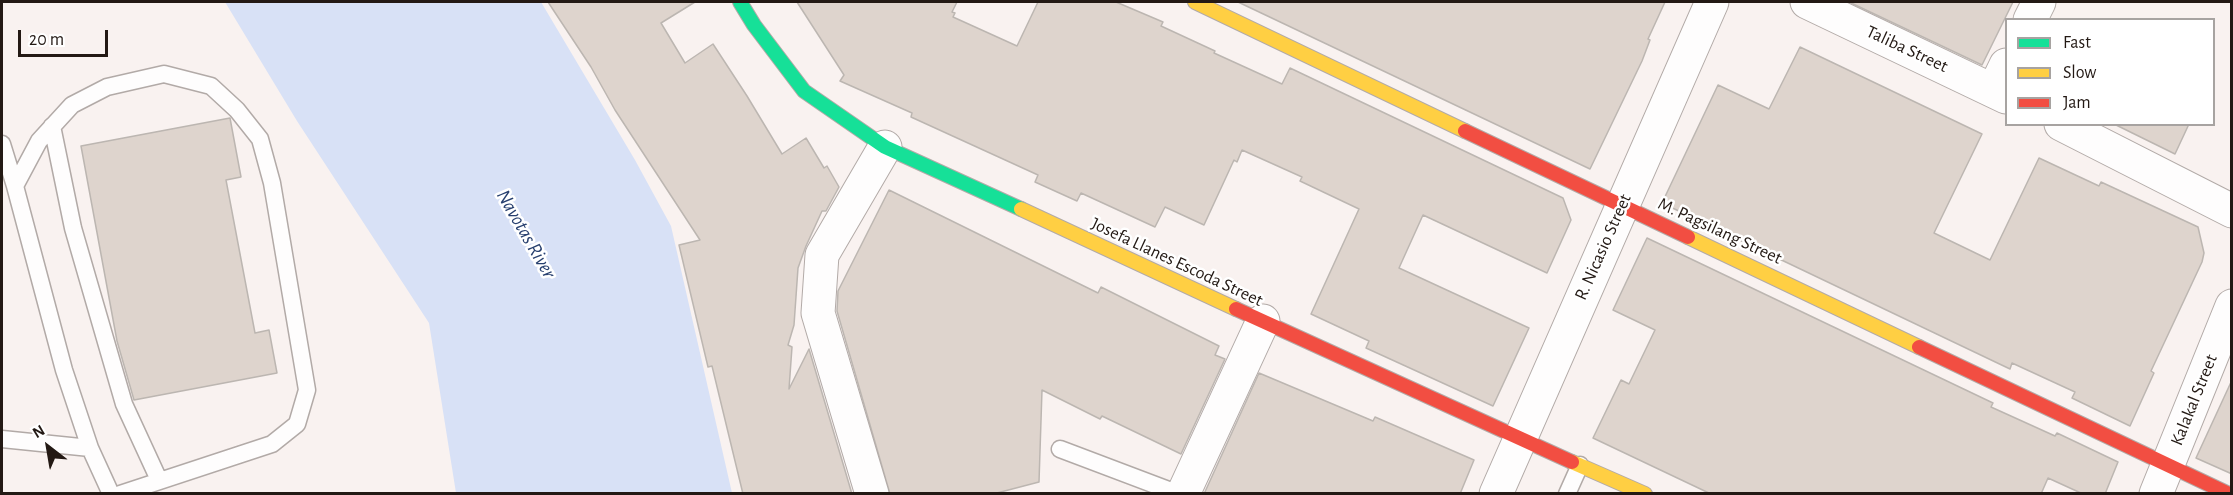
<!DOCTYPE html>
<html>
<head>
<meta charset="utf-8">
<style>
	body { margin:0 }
	#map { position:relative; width:2233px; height:495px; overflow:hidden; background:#f9f2f0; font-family:"Alegreya Sans",sans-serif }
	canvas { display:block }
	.frame { position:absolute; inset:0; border:3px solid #231914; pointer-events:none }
	.legend { position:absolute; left:2005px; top:18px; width:210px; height:108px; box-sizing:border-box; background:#fff; border:2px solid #a7a3a1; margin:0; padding:8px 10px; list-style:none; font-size:18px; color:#231914 }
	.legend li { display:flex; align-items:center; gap:12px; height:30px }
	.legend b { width:30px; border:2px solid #a7a3a1 }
	.north { position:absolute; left:18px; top:417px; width:60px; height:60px; -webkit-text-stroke:4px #fff; paint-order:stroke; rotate:329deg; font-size:16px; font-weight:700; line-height:24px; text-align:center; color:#231914 }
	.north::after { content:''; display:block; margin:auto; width:21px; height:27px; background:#231914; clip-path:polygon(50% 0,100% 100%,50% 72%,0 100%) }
	.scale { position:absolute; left:18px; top:30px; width:90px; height:27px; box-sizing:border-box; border:3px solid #231914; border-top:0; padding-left:8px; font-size:18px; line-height:21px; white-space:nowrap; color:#231914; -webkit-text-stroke:4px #fff; paint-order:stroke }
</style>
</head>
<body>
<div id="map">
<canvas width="2233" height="495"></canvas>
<div class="frame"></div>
<ul class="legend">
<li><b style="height:8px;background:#16e098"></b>Fast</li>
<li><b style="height:8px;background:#ffcf43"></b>Slow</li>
<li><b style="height:8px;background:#f24e42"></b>Jam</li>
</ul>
<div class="north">N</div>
<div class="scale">20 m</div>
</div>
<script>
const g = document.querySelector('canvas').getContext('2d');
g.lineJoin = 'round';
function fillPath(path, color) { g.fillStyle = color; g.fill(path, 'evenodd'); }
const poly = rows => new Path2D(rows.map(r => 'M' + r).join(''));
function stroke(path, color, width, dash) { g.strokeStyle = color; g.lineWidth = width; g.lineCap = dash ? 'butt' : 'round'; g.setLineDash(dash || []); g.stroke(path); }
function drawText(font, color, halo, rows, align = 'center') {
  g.font = font + ' "Alegreya Sans",sans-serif'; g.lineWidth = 5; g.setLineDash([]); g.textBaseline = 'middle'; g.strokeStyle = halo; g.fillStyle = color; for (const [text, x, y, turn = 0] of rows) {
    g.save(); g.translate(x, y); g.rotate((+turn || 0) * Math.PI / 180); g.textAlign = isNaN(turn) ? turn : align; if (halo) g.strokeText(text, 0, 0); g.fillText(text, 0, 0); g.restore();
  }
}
fillPath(poly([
	[225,2,541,2,635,160,671,226,732,493,456,493,429,323,297,121]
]), '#d8e1f6');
const building = poly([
	[548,2,695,2,661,23,685,63,713,44,747,96,782,154,806,138,824,168,827,166,839,187,826,211,822,211,806,246,798,268,794,325,788,345,792,347,789,389,809,349,852,494,743,494,712,366,708,367,679,245,700,240,615,110,591,67,548,2],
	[797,2,957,2,952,12,955,13,953,17,1017,46,1038,2,1116,2,1163,22,1161,26,1215,51,1214,53,1282,84,1290,68,1563,198,1571,220,1547,273,1423,215,1399,268,1529,328,1493,406,1366,348,1369,341,1311,314,1359,209,1300,181,1302,177,1242,150,1237,162,1234,160,1204,225,1165,207,1155,227,1081,193,1077,201,1035,182,1038,175,911,117,912,113,840,81,844,75,797,2],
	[1238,2,1665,2,1648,39,1650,40,1642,61,1590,169,1238,2],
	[1849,2,2013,2,1982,65,1849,2],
	[1800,47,1982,134,1934,233,1990,260,2039,158,2099,186,2101,182,2198,227,2204,253,2202,262,2151,371,2154,373,2130,426,2072,398,2075,392,2012,363,2010,369,1662,203,1718,85,1769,109,1800,47],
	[230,118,241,177,226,180,255,333,269,330,277,373,134,400,117,341,81,146,230,118],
	[2114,124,2189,124,2175,154,2114,124],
	[889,190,1098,293,1101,287,1219,346,1215,355,1225,359,1181,454,1102,416,1100,419,1042,390,1039,482,993,494,890,494,837,311,838,291,889,190],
	[1647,238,1993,403,1991,407,2055,436,2057,433,2118,462,2105,494,2083,494,2048,478,2041,494,1711,494,1593,438,1621,380,1629,384,1655,330,1613,310,1647,238],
	[1259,373,1373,421,1375,417,1474,460,1460,494,1204,494,1259,373],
	[2232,380,2232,474,2196,458,2232,380]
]);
fillPath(building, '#ded4cd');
stroke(building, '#bcb6b1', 1.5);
const lane = poly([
	[52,126,73,228,124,404,159,480],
	[2,144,15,186,64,370,90,448,111,494],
	[15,186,39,141,72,105,107,87,164,74,211,86,237,110,260,139,272,183,307,390,297,424,272,444,120,494],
	[2,439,90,448],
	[1060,449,1179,494],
	[1567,494,1580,465]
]);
const street = poly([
	[1807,2,2006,97],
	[2030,20,2039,2],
	[1994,90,2006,65],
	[2061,124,2232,211],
	[872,494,818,313,822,255,885,147],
	[1183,494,1263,321],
	[1496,494,1712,2],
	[2156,494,2232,306]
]);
const fast = poly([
	[740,2,754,25,804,91,885,147,1021,209]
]);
const slow = poly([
	[1195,2,1465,131],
	[1021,209,1236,309],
	[1688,237,1919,347],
	[1572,462,1645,494]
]);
const jam = poly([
	[1465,131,1688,237],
	[1236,309,1572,462],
	[1919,347,2229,494]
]);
stroke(lane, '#b2aaa7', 19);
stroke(street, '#b2aaa7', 35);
stroke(fast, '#b2aaa7', 16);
stroke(slow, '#b2aaa7', 16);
stroke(jam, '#b2aaa7', 16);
stroke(lane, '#fefdfd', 16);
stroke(street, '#fefdfd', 33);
stroke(fast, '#16e098', 14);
stroke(slow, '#ffcf43', 14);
stroke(jam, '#f24e42', 14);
drawText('18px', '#231914', '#fff', [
	["Taliba Street",1907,49,25],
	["M. Pagsilang Street",1720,231,25],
	["R. Nicasio Street",1603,247,-66],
	["Josefa Llanes Escoda Street",1177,262,25],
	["Kalakal Street",2194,400,-68]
]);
drawText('italic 20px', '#28406f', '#fff', [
	["Navotas River",526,234,60]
]);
</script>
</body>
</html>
